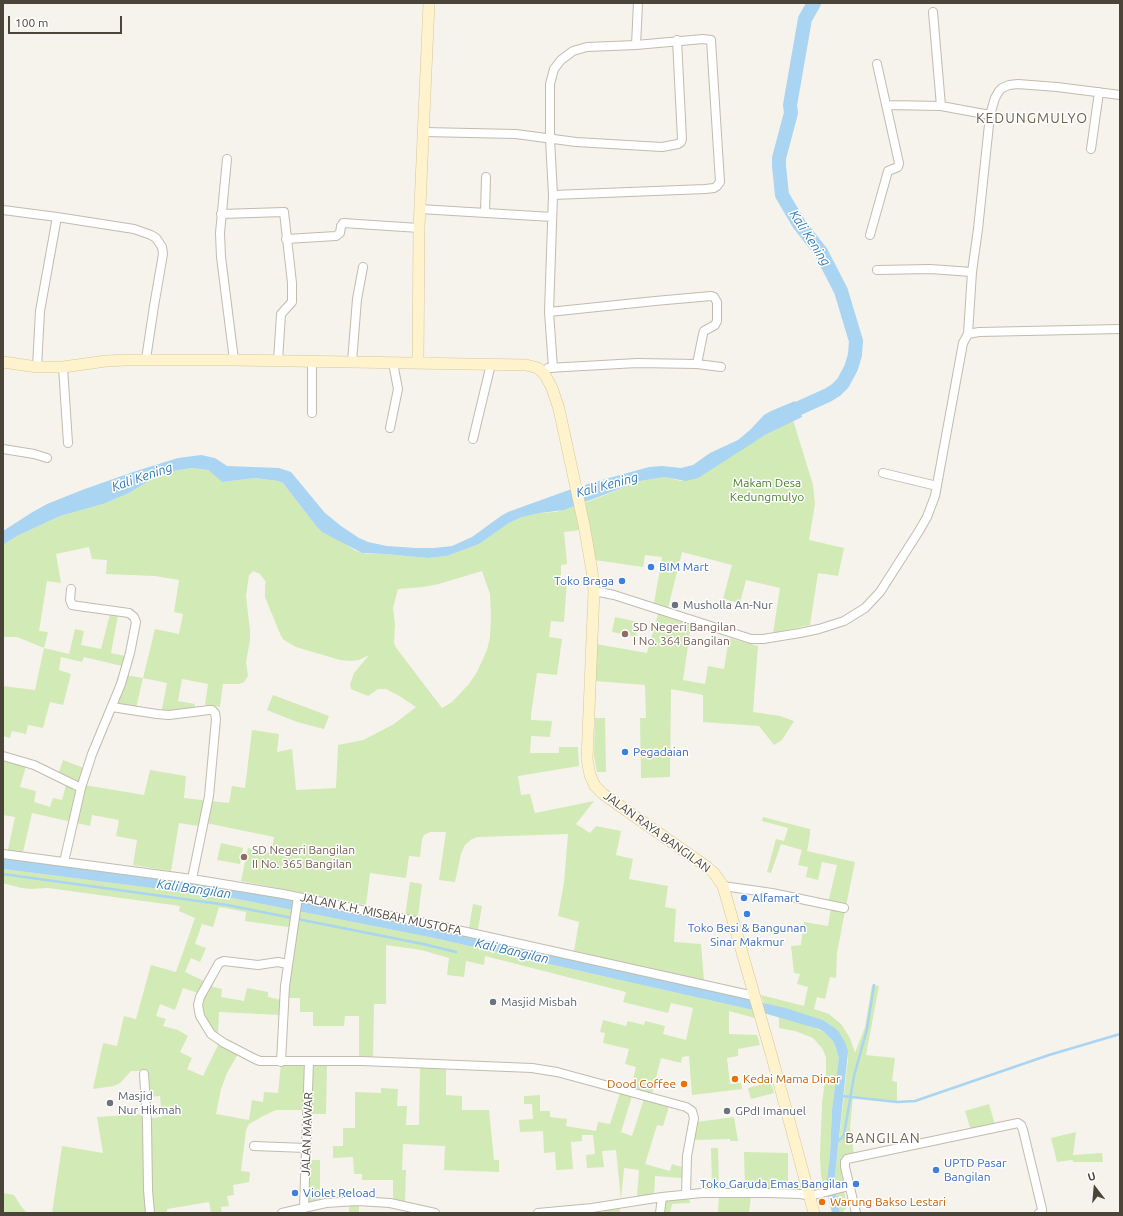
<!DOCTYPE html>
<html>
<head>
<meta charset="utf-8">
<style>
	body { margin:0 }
	#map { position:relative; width:1123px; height:1216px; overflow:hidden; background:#f6f3ec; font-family:Ubuntu,sans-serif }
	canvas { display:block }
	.frame { position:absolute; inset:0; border:4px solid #4b4439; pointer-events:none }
	.north { position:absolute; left:1075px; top:1168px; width:40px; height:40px; -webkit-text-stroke:3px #fff; paint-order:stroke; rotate:344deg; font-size:11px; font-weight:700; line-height:16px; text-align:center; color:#4b4439 }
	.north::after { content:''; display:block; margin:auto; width:14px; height:18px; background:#4b4439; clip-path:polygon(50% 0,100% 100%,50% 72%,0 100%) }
	.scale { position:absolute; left:8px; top:16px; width:114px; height:18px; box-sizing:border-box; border:2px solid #4b4439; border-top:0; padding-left:5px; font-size:12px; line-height:14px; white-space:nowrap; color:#4b4439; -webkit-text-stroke:3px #fff; paint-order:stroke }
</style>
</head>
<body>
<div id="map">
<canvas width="1123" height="1216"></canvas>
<div class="frame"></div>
<div class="north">U</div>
<div class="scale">100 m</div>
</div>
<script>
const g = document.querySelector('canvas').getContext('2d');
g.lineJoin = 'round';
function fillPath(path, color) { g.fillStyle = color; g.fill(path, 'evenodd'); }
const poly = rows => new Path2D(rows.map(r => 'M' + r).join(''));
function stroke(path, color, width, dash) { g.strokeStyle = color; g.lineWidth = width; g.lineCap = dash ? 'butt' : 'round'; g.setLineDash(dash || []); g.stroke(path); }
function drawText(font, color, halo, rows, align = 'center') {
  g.font = font + ' Ubuntu,sans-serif'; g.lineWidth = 3; g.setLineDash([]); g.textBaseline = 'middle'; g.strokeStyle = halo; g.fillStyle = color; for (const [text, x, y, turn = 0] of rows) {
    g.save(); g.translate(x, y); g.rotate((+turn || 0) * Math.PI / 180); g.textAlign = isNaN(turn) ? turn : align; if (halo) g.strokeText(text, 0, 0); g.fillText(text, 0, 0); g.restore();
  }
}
fillPath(poly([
	[793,420,813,485,815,504,809,540,844,548,838,576,818,573,810,625,773,633,780,588,746,580,740,603,723,599,732,565,682,552,668,608,654,603,662,557,645,555,643,567,595,560,591,533,585,503,640,481,664,477,681,481],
	[193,468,208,470,212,472,222,482,255,478,278,481,283,483,317,527,322,532,342,542,356,551,367,554,385,554,428,558,447,556,479,544,509,523,522,517,540,513,556,512,574,506,580,530,564,532,567,564,561,565,561,581,567,581,564,622,551,621,549,637,562,639,557,675,537,673,531,715,531,720,552,721,550,737,531,736,530,753,559,753,559,747,578,747,579,766,518,776,521,795,530,794,535,813,594,801,576,824,590,833,596,826,621,831,616,855,633,859,629,879,668,886,665,907,676,909,674,942,701,944,704,980,574,951,579,922,558,916,564,883,568,834,478,837,472,839,465,845,461,854,455,882,439,880,446,832,430,832,424,835,422,839,420,857,409,856,406,878,370,873,366,905,241,881,248,848,271,853,274,837,206,823,205,827,179,823,171,871,133,865,137,840,116,836,119,820,92,815,90,826,32,813,21,861,6,859,15,817,3,815,3,760,26,766,20,787,36,791,34,802,50,807,53,798,62,800,68,777,59,772,63,760,89,770,84,785,144,795,150,770,186,776,184,798,229,803,232,786,245,788,252,730,279,734,277,752,292,749,296,790,336,788,338,745,363,740,375,734,394,724,416,707,401,697,386,689,378,689,368,696,351,689,350,684,354,673,369,655,359,660,351,661,340,660,296,647,284,640,281,636,265,597,265,586,266,582,260,574,253,571,249,575,246,596,250,631,250,640,246,662,248,676,244,682,239,684,223,684,220,707,205,705,208,684,182,679,178,701,195,704,194,715,160,719,167,683,143,678,136,708,116,705,125,675,143,678,155,629,179,634,183,614,174,612,179,580,155,576,106,574,107,560,92,559,89,547,56,554,61,583,47,581,39,631,48,632,44,648,69,654,75,629,84,631,81,645,101,649,110,614,118,615,111,653,125,656,122,666,84,657,82,662,61,657,59,670,71,674,63,705,50,702,43,728,28,725,26,734,12,731,10,738,3,736,3,686,35,690,44,648,17,637,3,637,3,545,17,536,60,516,103,504,129,493,157,476,178,470],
	[482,571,490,594,491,616,490,637,487,650,477,672,469,684,452,702,442,708,397,649,394,643,395,624,393,608,398,589,423,587,439,584],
	[658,614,691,625,683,680,705,684,708,666,724,669,729,638,758,646,753,712,780,716,794,721,782,740,774,745,759,726,703,722,703,695,671,689,670,777,641,778,640,718,646,718,645,685,595,681,596,644,647,653],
	[615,617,639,622,636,637,612,632],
	[273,695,329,716,324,729,297,722,267,710],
	[595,718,605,718,606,772,597,772,594,756],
	[763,817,810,829,810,835,807,851,855,862,846,906,828,903,837,865,822,862,818,880,806,877,808,867,798,865,802,850,781,844,771,873,767,872,776,839,784,841,788,828,762,821],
	[221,843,243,848,240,864,217,860],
	[3,869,227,897,434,938,753,1010,755,1018,729,1011,729,1034,757,1035,760,1045,738,1049,738,1056,727,1058,730,1084,741,1083,742,1089,692,1095,689,1056,682,1057,681,1063,661,1058,652,1094,631,1088,636,1067,625,1064,629,1049,603,1043,605,1033,600,1032,603,1020,626,1026,628,1021,644,1025,645,1021,665,1026,663,1034,686,1040,693,1008,671,1003,668,1013,623,1002,626,992,485,956,484,965,466,961,464,977,447,975,449,958,421,950,386,945,386,1004,374,1004,373,1058,359,1058,359,1016,345,1016,344,1026,313,1026,313,1012,300,1012,300,998,285,998,295,928,245,921,246,912,219,907,213,927,202,924,195,944,206,948,200,962,191,958,185,972,206,982,198,993,183,988,175,1010,160,1004,156,1016,166,1019,163,1026,178,1030,188,1036,180,1052,192,1058,187,1069,203,1076,218,1045,238,1054,227,1073,221,1089,216,1114,249,1120,252,1100,263,1102,264,1092,278,1093,281,1064,307,1064,305,1110,276,1110,263,1116,249,1124,246,1130,241,1171,250,1172,249,1182,233,1185,234,1195,227,1196,229,1206,221,1207,222,1213,211,1213,209,1202,167,1209,167,1213,52,1213,62,1146,103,1153,97,1117,143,1114,144,1119,162,1117,160,1096,148,1097,143,1071,131,1071,120,1083,114,1086,93,1089,103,1043,117,1046,124,1016,136,1019,151,965,176,972,195,918,179,911,180,906,48,888,31,889,21,888,3,883],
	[410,882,422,884,418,917,405,916],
	[473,904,482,906,478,929,469,928],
	[831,908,845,911,837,953,836,978,830,977,825,999,817,997,814,1009,829,1014,841,1024,850,1038,855,1053,865,1027,872,985,879,986,866,1055,895,1058,892,1081,897,1082,897,1102,853,1097,850,1127,854,1155,842,1163,844,1190,847,1207,842,1213,840,1213,837,1200,834,1185,848,1059,846,1044,835,1028,823,1020,764,1003,761,995,804,1006,808,987,797,984,800,974,794,973,791,946,801,945,804,922,828,926],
	[210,986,222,989,221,997,244,1001,247,988,268,992,268,997,281,1000,280,1015,219,1012,218,1034,207,1024,202,1010,202,1002],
	[779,1017,808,1025,824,1032,833,1041,838,1053,839,1059,832,1109,830,1156,826,1188,827,1196,821,1176,820,1156,822,1103,826,1073,826,1057,822,1048,813,1038,795,1031,779,1028],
	[311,1063,327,1063,326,1114,310,1114],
	[420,1066,446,1067,446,1095,462,1096,462,1110,489,1110,494,1160,499,1160,499,1172,444,1170,445,1146,403,1144,402,1170,406,1170,405,1202,393,1200,393,1180,362,1180,362,1174,354,1174,353,1157,333,1158,333,1146,343,1146,343,1128,355,1128,355,1092,381,1093,381,1088,398,1089,397,1106,407,1106,406,1125,419,1125],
	[771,1082,774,1093,751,1099,748,1088],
	[620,1093,632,1096,621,1132,632,1136,644,1099,669,1106,663,1126,657,1125,645,1164,670,1171,672,1164,682,1167,682,1178,655,1176,654,1195,637,1197,639,1170,624,1168,621,1200,616,1150,602,1151,604,1167,587,1168,586,1155,595,1154,593,1135,582,1135,582,1141,571,1142,573,1169,556,1170,555,1152,544,1153,543,1131,520,1132,519,1120,533,1119,532,1104,524,1104,524,1096,540,1095,540,1111,550,1111,550,1117,567,1119,566,1126,596,1131,598,1122,610,1124],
	[989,1104,996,1128,972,1134,965,1111],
	[734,1117,738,1141,730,1141,730,1139,693,1140,697,1122],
	[1076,1132,1073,1155,1102,1153,1103,1162,1074,1162,1072,1160,1057,1162,1051,1138],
	[711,1148,718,1148,719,1187,712,1187],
	[744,1152,788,1153,788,1190,745,1187],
	[308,1160,320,1160,320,1201,307,1204],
	[3,1193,14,1195,21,1206,27,1213,3,1213],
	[719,1195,751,1196,749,1213,718,1213],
	[689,1197,690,1203,672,1204,670,1213,663,1213,665,1200],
	[349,1204,359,1204,359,1213,349,1213],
	[620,1207,620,1213,604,1213,604,1210]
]), '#d2eab5');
fillPath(poly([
	[795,401,802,417,765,435,698,478,686,481,664,477,640,481,564,510,540,513,522,517,509,523,479,544,447,556,428,558,385,554,362,553,322,532,317,527,283,483,278,481,255,478,222,482,212,473,208,470,193,468,178,470,157,476,129,493,103,504,60,516,17,536,3,545,3,531,31,513,47,504,82,490,133,472,178,458,201,455,215,458,227,466,279,468,291,472,325,513,341,526,359,538,368,542,387,546,416,548,434,548,452,546,472,537,501,516,508,512,566,491,591,483,649,467,662,466,681,468,693,465,710,453,738,440,751,429,764,415,771,411],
	[3,858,195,882,365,914,513,946,725,994,785,1008,823,1020,835,1028,839,1032,846,1044,848,1052,834,1185,840,1213,832,1213,826,1188,830,1156,832,1109,839,1058,836,1048,833,1041,824,1032,819,1029,753,1010,434,938,232,898,3,869]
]), '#a9d4f2');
stroke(poly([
	[3,874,227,905,423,944,456,952],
	[842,1096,897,1102,915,1101,1049,1055,1120,1034],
	[835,1143,842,1138,844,1135,854,1076,867,1029,874,985]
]), '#a9d4f2', 2.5);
stroke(poly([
	[781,417,797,409,828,395,836,390,843,383,851,368,855,355,856,341,841,291,821,252,799,224,782,195,779,166,779,158,791,113,790,105,805,19,814,3]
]), '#a9d4f2', 14);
const street = poly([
	[933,12,941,106],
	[636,45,638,3],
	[887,105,941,106,990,115],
	[424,132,516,134,576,142,662,147,678,144,681,142,682,139,677,40],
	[1091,149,1099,92],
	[227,159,220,233,221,257,234,360],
	[553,195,705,189,714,188,717,186,720,182,711,40,703,39,636,45,587,47,573,51,561,60,554,69,550,84,550,139,553,195,549,312,553,368],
	[420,209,552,217],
	[3,210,57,217,134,229,151,235,156,238,162,247,163,254,154,306,146,359],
	[485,213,486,177],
	[221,214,284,212,292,283,292,302,281,314,278,361],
	[870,235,888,171,898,167,899,163,877,64],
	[286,239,336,236,340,233,341,226,343,223,419,228],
	[877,270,930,269,972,272],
	[968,334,972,272,978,229,990,115,995,98,999,91,1002,88,1009,85,1018,84,1057,87,1120,95],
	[352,362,357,299,363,267],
	[697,364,721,367],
	[37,367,40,311,57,217],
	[63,367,68,443],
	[548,368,637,363,697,364,703,334,704,331,715,325,717,321,717,302,714,297,711,296,655,301,549,312],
	[312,413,312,361],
	[390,428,398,389,393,363],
	[473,439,491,364],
	[3,449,34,454,47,458],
	[883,473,937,486],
	[594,591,614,595,751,639,763,639,800,633,819,629,844,621,865,608,880,592,919,531,927,517,935,496,963,343,968,334,979,332,1120,329],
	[112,707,157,714,169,715,209,710,212,710,215,713,216,719,209,796,192,879],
	[3,756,34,765,81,788],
	[3,854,192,879,283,894,435,925,754,996],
	[64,862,81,788,92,754,121,684,130,653,136,622,134,617,129,613,78,606,72,605,70,600,71,589],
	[723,886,772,893,844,908],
	[287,964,278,962,258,965,224,961,219,963,200,997,198,1005,200,1016,211,1034,224,1043,255,1059,260,1061,362,1061,532,1068,557,1072,686,1107,692,1111,694,1118,687,1156,686,1194],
	[281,1062,285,986,298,897],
	[144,1074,147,1122,148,1190,150,1213],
	[254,1146,306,1148],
	[304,1208,309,1061],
	[282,1213,326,1203,357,1201,390,1203,435,1213],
	[538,1213,592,1208,662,1197,702,1193,767,1193,801,1194,810,1196,849,1186],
	[660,1213,662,1197],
	[856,1213,845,1167,845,1162,847,1159,1018,1123,1021,1125,1023,1130,1042,1209,1042,1212,1039,1213]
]);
const secondary = poly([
	[3,362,37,367,63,367,106,361,126,360,234,360,526,365,538,368,545,375,552,388,559,409,584,525,592,571,594,591,587,759,590,775,595,786,603,794,707,867,714,873,723,886,772,1057,814,1213],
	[418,363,419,228,429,3]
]);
stroke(street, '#c2bbae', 10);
stroke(secondary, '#d6c79b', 12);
stroke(street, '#fff', 8);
stroke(secondary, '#fff3cd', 11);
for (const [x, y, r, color] of [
	[651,567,4,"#3f7fe0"],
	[622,581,4,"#3f7fe0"],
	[675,605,4,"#6b7280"],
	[625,634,4,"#8d6e63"],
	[625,752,4,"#3f7fe0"],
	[244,857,4,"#8d6e63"],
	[744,898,4,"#3f7fe0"],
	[747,914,4,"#3f7fe0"],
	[493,1002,4,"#6b7280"],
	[735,1079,4,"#e8710a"],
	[684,1084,4,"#e8710a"],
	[110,1103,4,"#6b7280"],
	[727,1111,4,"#6b7280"],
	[936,1170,4,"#3f7fe0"],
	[856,1184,4,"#3f7fe0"],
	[295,1193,4,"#3f7fe0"],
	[822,1202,4,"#e8710a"]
]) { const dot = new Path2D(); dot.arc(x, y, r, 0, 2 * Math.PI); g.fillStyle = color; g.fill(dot); stroke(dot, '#fff', 1.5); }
drawText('12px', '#4a7f2a', '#fff', [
	["Makam Desa",767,483],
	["Kedungmulyo",767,497]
]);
drawText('12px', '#366cbe', '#fff', [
	["BIM Mart",659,567],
	["Toko Braga",614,581,"right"],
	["Pegadaian",633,752],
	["Alfamart",752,898],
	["Toko Besi & Bangunan",747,928,"center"],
	["Sinar Makmur",747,942,"center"],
	["UPTD Pasar",944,1163],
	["Bangilan",944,1177],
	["Toko Garuda Emas Bangilan",848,1184,"right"],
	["Violet Reload",303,1193]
], 'left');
drawText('12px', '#5b616d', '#fff', [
	["Musholla An-Nur",683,605],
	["Masjid Misbah",501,1002],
	["Masjid",118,1096],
	["Nur Hikmah",118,1110],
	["GPdI Imanuel",735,1111]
], 'left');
drawText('12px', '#785e54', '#fff', [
	["SD Negeri Bangilan",633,627],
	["I No. 364 Bangilan",633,641],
	["SD Negeri Bangilan",252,850],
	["II No. 365 Bangilan",252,864]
], 'left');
drawText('12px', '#4b4439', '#fff', [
	["JALAN RAYA BANGILAN",657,832,36],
	["JALAN K.H. MISBAH MUSTOFA",381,914,12],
	["JALAN MAWAR",307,1134,-88]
]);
drawText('12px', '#c56008', '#fff', [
	["Kedai Mama Dinar",743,1079],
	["Dood Coffee",676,1084,"right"],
	["Warung Bakso Lestari",830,1202]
], 'left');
drawText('italic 13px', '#2e7ab2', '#fff', [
	["Kali Kening",810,238,57],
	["Kali Kening",142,477,-19],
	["Kali Kening",607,485,-15],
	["Kali Bangilan",194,889,8],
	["Kali Bangilan",512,951,13]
]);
g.letterSpacing = '1px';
drawText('14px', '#6e6250', '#fff', [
	["KEDUNGMULYO",1032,118],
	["BANGILAN",883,1138]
]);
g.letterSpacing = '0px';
</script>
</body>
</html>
